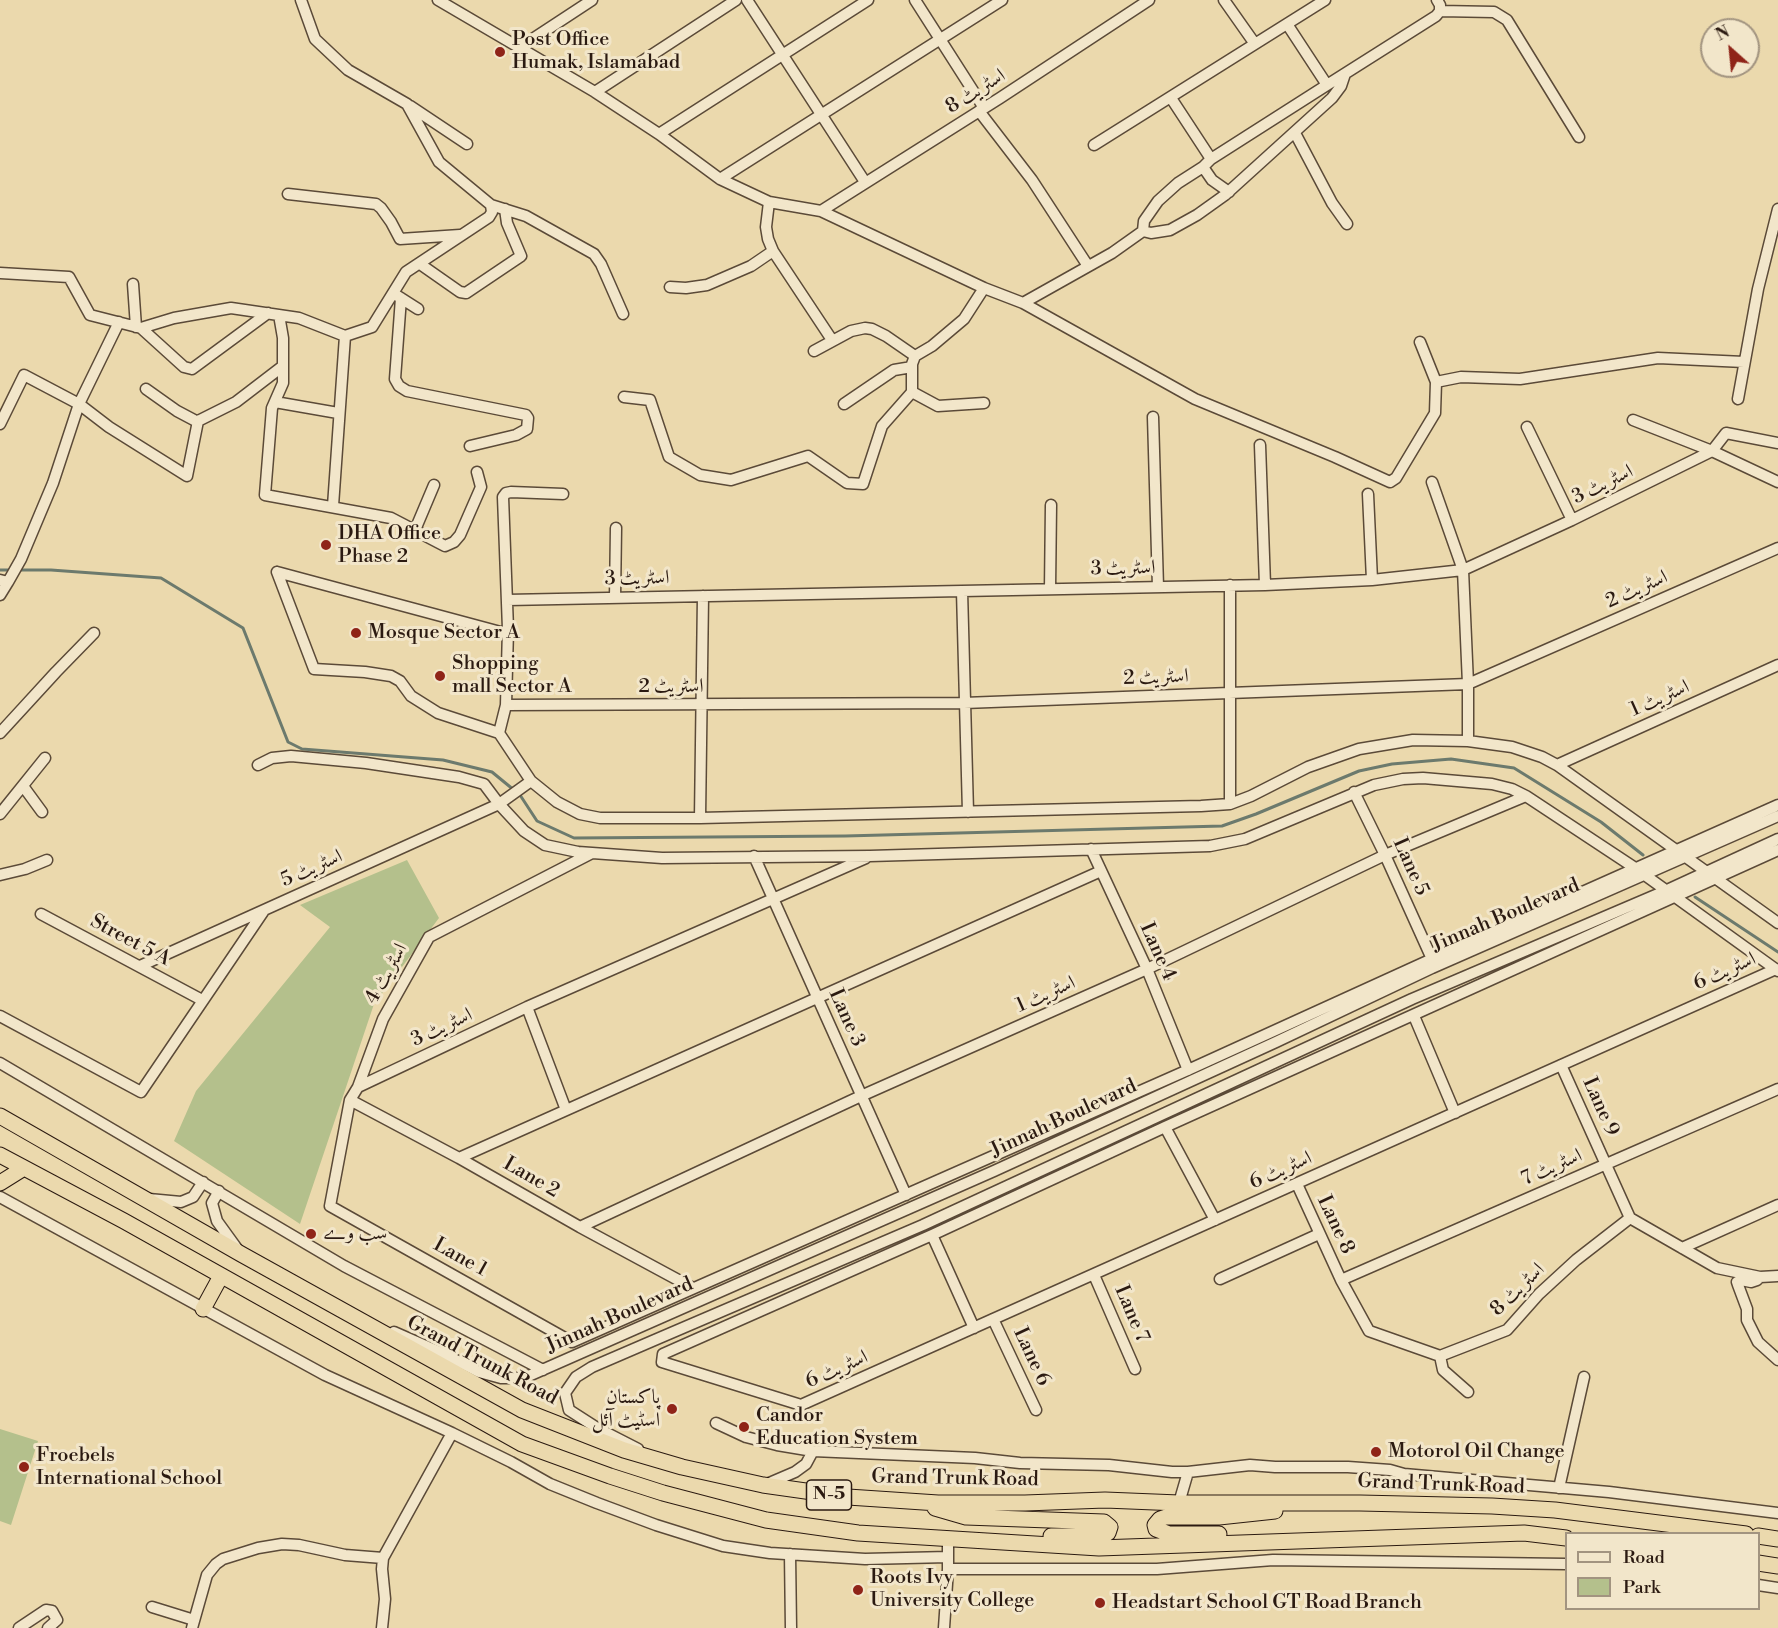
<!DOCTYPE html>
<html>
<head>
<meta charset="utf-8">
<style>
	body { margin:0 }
	#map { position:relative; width:1778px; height:1628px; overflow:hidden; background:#ebd9ad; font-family:"Libre Bodoni",serif }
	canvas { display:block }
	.legend { position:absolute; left:1565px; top:1532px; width:195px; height:78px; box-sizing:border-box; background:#f2e6ca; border:2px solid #a29480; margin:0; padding:8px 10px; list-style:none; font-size:18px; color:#2b1a11 }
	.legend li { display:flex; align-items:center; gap:12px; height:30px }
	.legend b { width:30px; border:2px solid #a29480 }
	.north { position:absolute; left:1700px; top:18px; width:60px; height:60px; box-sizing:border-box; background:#f2e6ca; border:2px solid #a29480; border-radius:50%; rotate:333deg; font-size:16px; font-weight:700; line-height:24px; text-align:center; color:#2b1a11 }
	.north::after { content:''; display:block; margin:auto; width:21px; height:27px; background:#8f2418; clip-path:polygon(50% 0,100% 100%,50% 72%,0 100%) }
</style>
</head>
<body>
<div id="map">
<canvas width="1778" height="1628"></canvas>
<ul class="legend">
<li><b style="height:8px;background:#f2e6ca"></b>Road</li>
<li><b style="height:16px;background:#b4c08c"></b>Park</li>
</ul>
<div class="north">N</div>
</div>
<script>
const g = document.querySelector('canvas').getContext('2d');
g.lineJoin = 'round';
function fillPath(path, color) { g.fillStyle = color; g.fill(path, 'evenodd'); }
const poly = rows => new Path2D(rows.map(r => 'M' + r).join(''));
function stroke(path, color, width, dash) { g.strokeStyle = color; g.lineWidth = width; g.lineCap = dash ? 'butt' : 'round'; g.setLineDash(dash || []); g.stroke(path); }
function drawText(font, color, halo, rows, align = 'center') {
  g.font = font + ' "Libre Bodoni",Amiri,serif'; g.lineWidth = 6; g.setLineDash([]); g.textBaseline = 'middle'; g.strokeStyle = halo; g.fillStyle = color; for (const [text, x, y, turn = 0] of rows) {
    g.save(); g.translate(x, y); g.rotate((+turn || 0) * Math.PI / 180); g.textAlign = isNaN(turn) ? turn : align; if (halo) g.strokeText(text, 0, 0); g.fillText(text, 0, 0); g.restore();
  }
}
fillPath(poly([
	[407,860,439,918,374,1004,300,1224,174,1141,196,1091,330,927,300,905],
	[0,1429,38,1441,11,1525,0,1521]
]), '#b4c08c');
stroke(poly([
	[0,570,11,570],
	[18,570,51,570,161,578,243,628,288,742,302,749,443,760,492,772,520,795,537,821,574,838,845,836,1222,826,1256,814,1359,771,1392,764,1451,759,1514,768,1601,822,1643,855],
	[1695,897,1778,952]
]), '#6c7a6d', 3);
const minor = poly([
	[301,0,315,39,348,70,407,104,439,162,491,205,492,212,489,217,406,272,372,327,345,336,333,506],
	[438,0,595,92,659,134,720,179,769,202,821,211,984,288,1023,303,1195,399,1335,457,1390,482,1396,478,1435,413,1436,382,1420,342],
	[747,0,865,182],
	[915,0,984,108],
	[1224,0,1255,44],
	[1440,11,1494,12,1507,20,1579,137],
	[519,48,592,0],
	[1327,85,1436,16,1440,11,1440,5,1437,0],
	[595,92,736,0],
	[1171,98,1211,159,1327,85,1287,24],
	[410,106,467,144],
	[979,111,1032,180,1088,266],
	[1295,133,1332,203,1347,224],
	[659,134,868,0],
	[1094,145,1325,0],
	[1211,159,1203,167,1178,183,1158,201,1144,221,1143,231,1151,233,1170,230,1197,215,1225,195,1332,98,1341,86,1345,74],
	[1203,167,1212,180,1229,192],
	[720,179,1002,0],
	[288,194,376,204,381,208,391,222,400,239,460,235],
	[769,202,766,227,768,239,773,251,832,340],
	[491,205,526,216,594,254,601,264,623,314],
	[821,211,1000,98,1149,0],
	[420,264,460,292,466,293,521,256,507,223,505,209],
	[0,273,69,277,90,315,141,328,174,318,231,308,299,318,345,336],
	[133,284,136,327],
	[670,287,686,288,707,285,751,266,773,251],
	[396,295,418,309],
	[401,298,395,379,399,386,407,391,526,415,528,418,527,429,516,435,470,446],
	[1023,303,1112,253,1143,231],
	[279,315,283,338,283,383,272,408,265,495,391,518,445,546,454,542,460,535,481,487,477,472],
	[141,328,184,367,192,369,268,313],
	[814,351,851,331,865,328,872,329,886,336,915,356],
	[1436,382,1461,377,1520,379,1658,358,1744,362],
	[146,389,177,411,194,420,198,421,236,402,283,366],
	[912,392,938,406,984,403],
	[624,397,650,400,669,457,700,475,731,480,808,456,847,483,863,484,882,426,912,392,912,364,915,356,932,346,964,319,984,288],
	[1738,399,1758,289,1778,209],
	[275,402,338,413],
	[844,404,894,370,912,367],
	[1153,417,1158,587],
	[1633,420,1712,451,1778,482],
	[0,424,24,375,79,404,109,427,187,476,198,421],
	[1527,427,1572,520],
	[1260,445,1265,585],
	[1432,482,1463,570,1468,684,1468,741],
	[1368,494,1372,580],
	[415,530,434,485],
	[277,572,314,669,365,672,391,676,400,681,411,696,438,713,499,733,531,781,557,802,580,814,600,818,700,818,1201,806,1230,804,1251,796,1308,767,1359,749,1413,740,1468,741,1512,747,1542,757,1557,765,1778,923],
	[277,572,508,634],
	[0,580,8,582,21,559,53,483,79,404,119,322],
	[1230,585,1230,804],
	[1050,589,1051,505],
	[962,591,968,812],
	[0,595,8,582],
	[615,598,616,528],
	[507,600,1265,585,1372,580,1463,570,1572,520,1712,451,1726,433,1778,443],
	[506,705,964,703,1468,684,1778,548],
	[0,733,56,672,94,633],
	[499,733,506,705,508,629,503,497,506,493,511,492,563,494],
	[258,765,272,758,291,756,366,763,459,777,484,784,499,804,524,831,545,845,578,852,662,858,870,856,1210,846,1245,839,1374,785,1403,779,1423,778,1492,784,1512,789,1526,796,1635,868,1778,971],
	[1557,765,1778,665],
	[23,786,42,812],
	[1354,792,1385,855,1432,959],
	[0,814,45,758],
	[700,818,703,596],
	[1091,849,1147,969,1188,1070],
	[592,853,429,937,383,1019,358,1087,350,1100,330,1206,572,1342,1188,1070,1432,959,1778,805],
	[754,856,906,1195],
	[0,875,25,869,47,860],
	[41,914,202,1000],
	[140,966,499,804,531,781],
	[1776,969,801,1405,662,1362,663,1354,932,1235,1165,1127,1778,850],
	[527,1007,566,1110],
	[0,1016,141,1092,263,912],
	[1414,1016,1455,1113],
	[0,1063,344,1266,543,1370],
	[358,1087,527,1007,866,858],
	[350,1100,459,1158,580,1227,693,1288],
	[1165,1127,1215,1220],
	[459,1158,1101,871],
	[1297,1184,1341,1280,1369,1331,1440,1356,1507,1330,1539,1294,1576,1260,1630,1218,1561,1065],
	[219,1191,212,1203,217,1221,238,1250],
	[0,1197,325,1375,452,1433,511,1462,550,1484,597,1503,656,1525,723,1546,770,1553,865,1559,948,1557],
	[149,1199,181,1202,193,1197,203,1182],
	[1630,1218,1717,1268,1760,1277,1778,1276],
	[580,1227,861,1096,1147,969,1385,855,1526,796],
	[932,1235,974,1328],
	[1682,1248,1778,1205],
	[1094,1275,1135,1369],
	[1760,1277,1757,1280,1751,1282,1741,1280,1737,1282,1738,1285,1747,1309,1747,1320,1758,1342,1778,1360],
	[1220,1279,1319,1234],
	[1341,1280,1778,1089],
	[993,1319,1036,1410],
	[394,1332,444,1354,479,1372,501,1378,524,1378,994,1171,1276,1042,1432,968,1778,816],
	[1440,1356,1443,1370,1468,1392],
	[716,1423,746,1437,777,1445,813,1451,975,1458,1020,1463,1109,1465,1172,1472,1188,1472,1250,1465,1275,1467,1348,1467,1390,1470,1404,1474,1609,1492,1778,1513],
	[638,1449,597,1428,569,1410,565,1393,576,1377,592,1367,657,1339,923,1225,1412,999,1665,891,1778,839],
	[767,1484,795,1472,806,1464,813,1451],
	[1559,1488,1584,1377],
	[1179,1503,1188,1472],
	[790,1554,791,1628],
	[948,1569,1157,1569,1273,1560,1566,1564],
	[1758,1585,1778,1588],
	[152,1607,194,1620],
	[19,1628,46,1610,52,1611,57,1620,48,1628],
	[192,1628,207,1575,216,1564,223,1559,258,1548,282,1544,299,1545,345,1555,383,1558],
	[382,1628,385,1599,382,1569,383,1558,452,1433],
	[944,1628,948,1569,948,1540]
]);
const highway = poly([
	[0,1116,241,1254,522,1410,624,1450,682,1467,763,1485,848,1497,938,1503,1025,1503,1105,1500,1179,1503,1360,1503,1492,1506,1555,1510,1746,1534],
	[0,1155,124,1221,522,1444,610,1476,663,1493,766,1520,858,1533,1099,1548,1524,1533,1566,1538],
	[0,1183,24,1168],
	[203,1309,221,1276],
	[935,1508,966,1517,1104,1522,1110,1527,1108,1533,1100,1536,1051,1536],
	[1219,1534,1169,1534,1156,1529,1155,1525,1160,1519,1166,1517,1219,1517,1275,1511],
	[1758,1536,1778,1539],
	[1758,1563,1778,1566]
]);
stroke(minor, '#5b4a38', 13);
stroke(highway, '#2b1a11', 17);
stroke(minor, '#f2e6ca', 10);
stroke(highway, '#ebd9ad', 15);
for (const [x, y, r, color] of [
	[500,52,6,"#8f2418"],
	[326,545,6,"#8f2418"],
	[356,633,6,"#8f2418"],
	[440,676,6,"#8f2418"],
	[311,1234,6,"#8f2418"],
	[672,1409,6,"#8f2418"],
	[744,1427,6,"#8f2418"],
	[1376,1452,6,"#8f2418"],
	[24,1467,6,"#8f2418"],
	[858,1590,6,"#8f2418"],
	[1100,1603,6,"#8f2418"]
]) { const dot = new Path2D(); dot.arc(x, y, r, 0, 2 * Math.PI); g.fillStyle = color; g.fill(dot); stroke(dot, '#f2e6ca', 2); }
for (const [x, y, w] of [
	[829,1495,45]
]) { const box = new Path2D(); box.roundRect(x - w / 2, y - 15, w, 30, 4.5); g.fillStyle = '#f2e6ca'; g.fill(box); stroke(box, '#2b1a11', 1.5); }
drawText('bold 18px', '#2b1a11', null, [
	["N-5",829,1495]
]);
drawText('20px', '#2b1a11', '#f2e6ca', [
	["Post Office",512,40],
	["Humak, Islamabad",512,63],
	["DHA Office",338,534],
	["Phase 2",338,557],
	["Mosque Sector A",368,633],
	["Shopping",452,664],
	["mall Sector A",452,687],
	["سب وے",323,1234],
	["پاکستان",660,1398,"right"],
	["اسٹیٹ آئل",660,1421,"right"],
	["Candor",756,1416],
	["Education System",756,1439],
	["Motorol Oil Change",1388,1452],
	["Froebels",36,1456],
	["International School",36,1479],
	["Roots Ivy",870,1578],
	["University College",870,1601],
	["Headstart School GT Road Branch",1112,1603]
], 'left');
drawText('20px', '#2b1a11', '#f2e6ca', [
	["اسٹریٹ 8",976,92,-32],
	["اسٹریٹ 3",1603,485,-26],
	["اسٹریٹ 3",1123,569,-1],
	["اسٹریٹ 3",637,579,-1],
	["اسٹریٹ 2",1637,590,-24],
	["اسٹریٹ 2",1156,678,-2],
	["اسٹریٹ 2",671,687],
	["اسٹریٹ 1",1660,699,-24],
	["Lane 5",1410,867,66],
	["اسٹریٹ 5",312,869,-24],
	["Jinnah Boulevard",1506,916,-23],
	["Street 5 A",130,941,28],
	["Lane 4",1157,952,66],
	["اسٹریٹ 6",1725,972,-24],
	["اسٹریٹ 4",387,974,-61],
	["اسٹریٹ 1",1046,995,-24],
	["Lane 3",846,1018,66],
	["اسٹریٹ 3",442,1028,-25],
	["Lane 9",1600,1107,66],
	["Jinnah Boulevard",1064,1119,-25],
	["اسٹریٹ 7",1552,1168,-24],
	["اسٹریٹ 6",1281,1171,-24],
	["Lane 2",531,1178,30],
	["Lane 8",1335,1225,65],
	["Lane 1",460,1258,29],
	["اسٹریٹ 8",1518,1290,-44],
	["Lane 7",1131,1314,67],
	["Jinnah Boulevard",620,1316,-24],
	["Lane 6",1031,1357,65],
	["Grand Trunk Road",482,1361,28],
	["اسٹریٹ 6",837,1370,-24],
	["Grand Trunk Road",955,1479,1],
	["Grand Trunk Road",1441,1485,2]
]);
</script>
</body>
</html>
